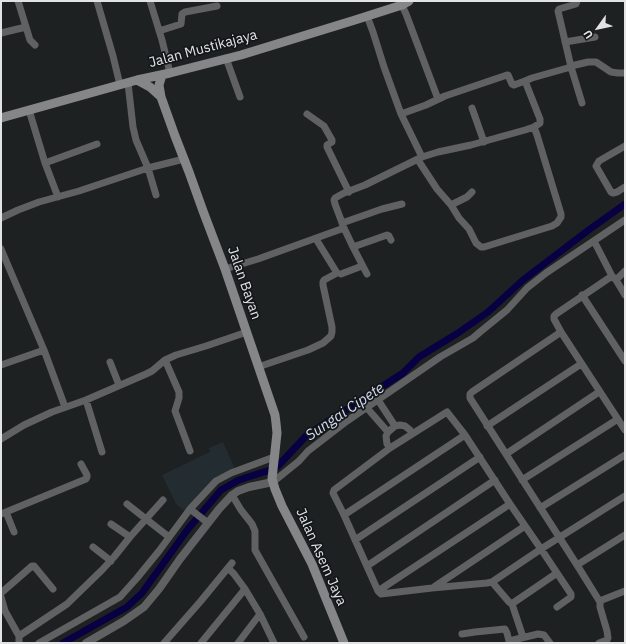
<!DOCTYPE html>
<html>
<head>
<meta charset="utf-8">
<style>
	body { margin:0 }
	#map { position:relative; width:626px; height:644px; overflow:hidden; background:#1e2122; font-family:"IBM Plex Sans",sans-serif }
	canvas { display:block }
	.frame { position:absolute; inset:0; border:2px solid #e1e3e4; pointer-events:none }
	.north { position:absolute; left:578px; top:8px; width:40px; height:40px; -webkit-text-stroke:3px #141719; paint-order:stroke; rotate:237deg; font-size:11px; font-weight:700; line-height:16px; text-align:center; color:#e1e3e4 }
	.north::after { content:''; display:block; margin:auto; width:14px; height:18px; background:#e1e3e4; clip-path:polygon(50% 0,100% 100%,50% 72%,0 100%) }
</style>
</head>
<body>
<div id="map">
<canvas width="626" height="644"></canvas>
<div class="frame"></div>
<div class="north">U</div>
</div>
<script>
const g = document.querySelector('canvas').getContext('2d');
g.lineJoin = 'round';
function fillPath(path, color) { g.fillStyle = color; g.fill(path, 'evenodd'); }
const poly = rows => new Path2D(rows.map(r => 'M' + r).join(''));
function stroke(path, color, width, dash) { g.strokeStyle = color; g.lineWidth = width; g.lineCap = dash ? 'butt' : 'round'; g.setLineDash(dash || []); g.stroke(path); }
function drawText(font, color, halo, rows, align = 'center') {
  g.font = font + ' "IBM Plex Sans",sans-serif'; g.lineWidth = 3.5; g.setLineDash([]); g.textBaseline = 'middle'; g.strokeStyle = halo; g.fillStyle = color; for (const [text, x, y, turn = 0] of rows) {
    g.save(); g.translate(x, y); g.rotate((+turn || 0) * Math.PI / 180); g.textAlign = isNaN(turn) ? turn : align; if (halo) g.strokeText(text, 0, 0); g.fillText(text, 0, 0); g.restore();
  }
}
fillPath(poly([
	[223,442,235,469,217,478,186,512,176,504,162,475,210,452,209,448]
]), '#232c31');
stroke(poly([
	[63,643,127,607,142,593,188,529,221,490,239,480,276,468,307,435,403,373,419,357,458,333,488,312,523,280,590,229,625,204]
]), '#070043', 7);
stroke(poly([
	[18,1,30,40,35,45],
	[97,1,113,56,120,85],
	[150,1,162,40,170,73],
	[400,1,406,14,438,99],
	[367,16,373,32,384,67,401,114,422,157],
	[159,31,181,24,182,14,185,12,217,6],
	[1,33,26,27],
	[565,42,595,37],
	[226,58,240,97],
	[571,66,588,62,596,62,611,72,618,73,625,73],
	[571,67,582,103],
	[128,83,133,127,136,140,148,168,184,159],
	[472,108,484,142],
	[29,110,45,163,58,197],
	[307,114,324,126,332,140,332,142,327,145,327,147,349,192],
	[401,114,426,105,445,96,507,75,508,75,512,84,514,85,525,81],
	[625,146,599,161,596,166,611,192,613,193,617,192,625,187],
	[418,160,437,189,451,205,459,218,469,229,476,243,481,247,484,247,552,226,557,223,561,217,561,214,537,135,534,127],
	[45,163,97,144],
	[451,205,467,197,472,192],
	[1,218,18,210,39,202,79,191,148,168,156,195],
	[342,223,382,209,402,204],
	[594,241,612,276,556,314,554,316,554,319,561,332,625,430],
	[353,247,387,235,389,236,391,240],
	[1,249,44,350,65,407],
	[225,269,258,259,344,228],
	[341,274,362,266],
	[367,274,353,247,344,228,335,204,334,200,335,198,344,193,365,185,422,157,438,152,471,145,525,130,534,127,540,123,540,119,525,81,532,78,571,67,558,11,559,9,576,4,577,1],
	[612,276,616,280,625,295],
	[616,280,625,271],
	[582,295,625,361],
	[561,332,472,392,470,394,470,398,577,565,600,602],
	[165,360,179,392,179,398,175,411,190,451],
	[110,362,119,385],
	[1,365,44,350],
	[258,367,308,350,323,343,331,336,332,332,332,327,323,285,323,282,324,280,337,273,316,239],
	[86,400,102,452],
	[378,400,395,426],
	[367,408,388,432],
	[487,426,581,364],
	[1,439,24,425,52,412,86,400,146,374,152,371,165,360,176,355,206,346,247,332],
	[390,448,387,444,386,436,388,432,395,426,400,425,405,426,410,430,412,434],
	[506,454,599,392],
	[522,480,618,419],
	[273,482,299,461,308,451,347,421,440,357,473,338,480,332,507,310,527,288,546,273,625,220],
	[232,495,241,510,252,524,255,531,255,550,304,637],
	[127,504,146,519,163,500],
	[540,508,625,455],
	[190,509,208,523],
	[6,512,14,532],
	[1,514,86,479,87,477,87,475,81,464],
	[344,515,465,435],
	[111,524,130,537],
	[355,540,480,457],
	[93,547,111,561],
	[577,565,625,535],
	[367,566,495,480],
	[228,568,234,574,245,589,260,614,274,643],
	[492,582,509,602,512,604,513,603,557,573],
	[434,587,525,526],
	[378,591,510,504],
	[1,593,32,566,34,566,53,589],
	[1,597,5,611,19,636,19,643],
	[512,604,523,637],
	[557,607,571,597,571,594,541,549,510,504,465,435,447,412,390,448,334,490,333,493,344,515,378,591,381,594,432,588,487,583,492,582,541,549,625,496],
	[462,634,475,632,505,629,507,633,509,641,538,634,544,635,550,643],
	[19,636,67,604,102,570,114,557,130,537,146,519,169,537],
	[39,643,120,597,137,578,159,551,190,509,216,481,231,473,274,457],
	[164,643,200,602,232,563],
	[201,643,245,589],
	[238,643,260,614],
	[599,643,607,640,608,638,607,631,600,607,600,602,602,600,625,591]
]), '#606162', 7);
stroke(poly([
	[86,643,124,621,144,607,159,589,180,559,219,509,232,495,238,491,249,487,273,482]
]), '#606162', 8);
stroke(poly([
	[162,75,159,85,161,97,175,136,189,172,203,211,225,269,275,415,276,423,277,433,272,479,273,482,275,489,282,506,312,564,344,643],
	[137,80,150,87,161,97],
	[1,118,137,80,170,73,241,55,355,20,402,5,409,1]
]), '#848688', 9);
drawText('14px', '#e1e3e4', '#141719', [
	["Jalan Mustikajaya",203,49,-15],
	["Jalan Bayan",244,283,71],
	["Jalan Asem Jaya",321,557,66]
]);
drawText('italic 15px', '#d4dbef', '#141719', [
	["Sungai Cipete",345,412,-34]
]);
</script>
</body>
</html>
